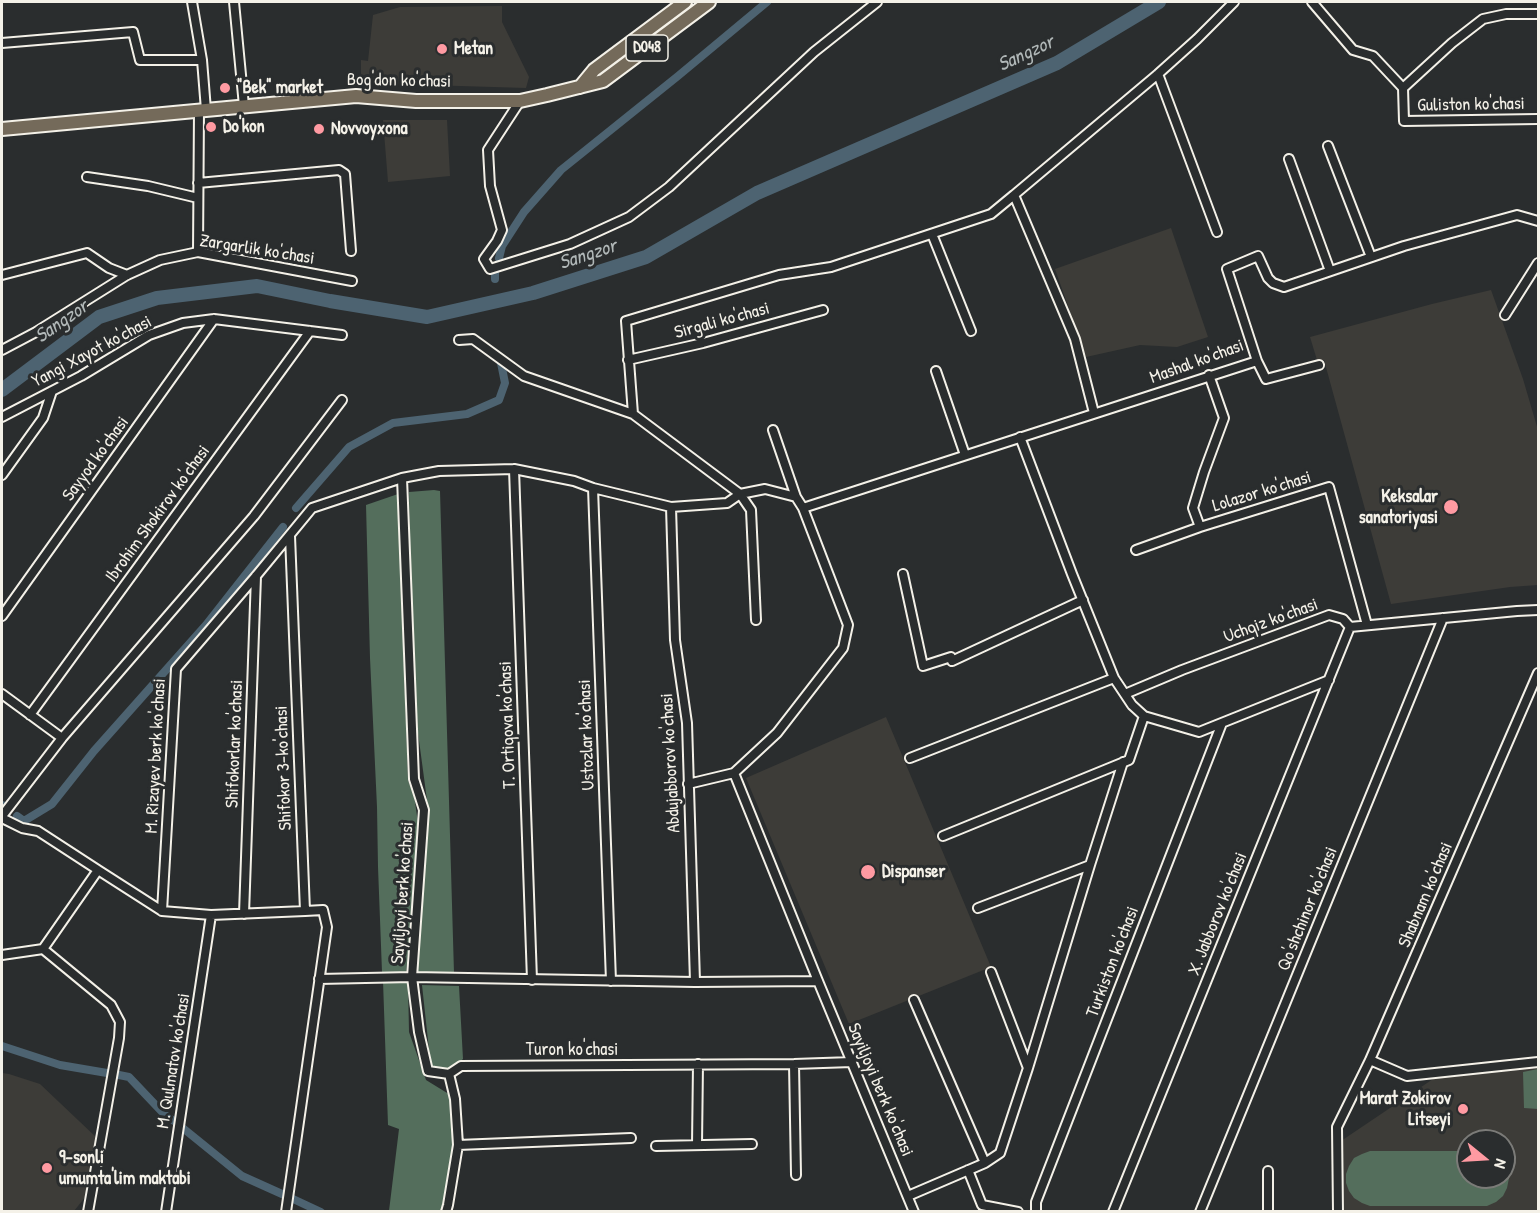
<!DOCTYPE html>
<html>
<head>
<meta charset="utf-8">
<style>
	body { margin:0 }
	#map { position:relative; width:1540px; height:1213px; overflow:hidden; background:#2a2d2e; font-family:"Patrick Hand",sans-serif }
	canvas { display:block }
	.frame { position:absolute; inset:0; border:3px solid #f4f1e8; pointer-events:none }
	.north { position:absolute; left:1456px; top:1129px; width:60px; height:60px; box-sizing:border-box; background:#2a2d2e; border:2px solid #7b7b78; border-radius:50%; rotate:108deg; font-size:16px; font-weight:700; line-height:24px; text-align:center; color:#f4f1e8 }
	.north::after { content:''; display:block; margin:auto; width:21px; height:27px; background:#ff9aa2; clip-path:polygon(50% 0,100% 100%,50% 72%,0 100%) }
</style>
</head>
<body>
<div id="map">
<canvas width="1540" height="1213"></canvas>
<div class="frame"></div>
<div class="north">N</div>
</div>
<script>
const g = document.querySelector('canvas').getContext('2d');
g.lineJoin = 'round';
function fillPath(path, color) { g.fillStyle = color; g.fill(path, 'evenodd'); }
const poly = rows => new Path2D(rows.map(r => 'M' + r).join(''));
function stroke(path, color, width, dash) { g.strokeStyle = color; g.lineWidth = width; g.lineCap = dash ? 'butt' : 'round'; g.setLineDash(dash || []); g.stroke(path); }
function drawText(font, color, halo, rows, align = 'center') {
  g.font = font + ' "Patrick Hand",sans-serif'; g.lineWidth = 6; g.setLineDash([]); g.textBaseline = 'middle'; g.strokeStyle = halo; g.fillStyle = color; for (const [text, x, y, turn = 0] of rows) {
    g.save(); g.translate(x, y); g.rotate((+turn || 0) * Math.PI / 180); g.textAlign = isNaN(turn) ? turn : align; if (halo) g.strokeText(text, 0, 0); g.fillText(text, 0, 0); g.restore();
  }
}
fillPath(poly([
	[502,6,502,22,529,77,526,88,361,83,361,60,368,61,373,15,400,7],
	[383,120,447,120,450,176,388,182],
	[1171,228,1208,337,1177,347,1140,345,1086,357,1055,269],
	[1491,290,1523,379,1538,430,1538,585,1510,587,1391,604,1324,360,1317,360,1310,337,1432,304],
	[886,717,991,967,849,1024,746,778],
	[1538,1065,1538,1211,1343,1211,1341,1141,1436,1077],
	[1468,1141,1504,1141,1504,1177,1468,1177],
	[2,1073,9,1074,40,1084,98,1139,86,1196,74,1211,2,1212]
]), '#3d3c38');
fillPath(poly([
	[434,490,440,491,454,973,417,973,422,887,429,815,418,733,411,620,409,492],
	[398,494,408,780,414,795,418,823,413,903,406,972,382,972,378,867,377,807,370,658,366,505],
	[383,981,408,982,409,1032,426,1080,452,1096,454,1145,448,1184,442,1211,389,1211,399,1129,388,1125],
	[422,985,459,986,463,1059,453,1068,431,1068],
	[1538,1069,1538,1109,1524,1108,1523,1072],
	[1370,1151,1468,1151,1468,1177,1504,1177,1504,1164,1507,1169,1509,1178,1507,1188,1503,1196,1496,1202,1487,1206,1370,1206,1362,1203,1354,1198,1349,1191,1346,1183,1346,1174,1349,1166,1354,1158,1362,1154]
]), '#546e5c');
stroke(poly([
	[499,258,502,246,524,212,561,170,678,76,767,2],
	[495,279,495,270],
	[296,508,349,447,393,423,467,414,499,400,505,383,501,363],
	[2,805,2,806],
	[17,816,24,821,52,804,94,751,206,625,283,527],
	[2,1046,60,1065,107,1073],
	[119,1075,129,1077,165,1115,174,1121],
	[184,1129,242,1176,282,1194],
	[291,1198,321,1212]
]), '#4d6371', 8);
stroke(poly([
	[2,390,99,317,157,298,257,286,330,301,427,317,533,293,646,257,757,193,1057,63,1159,2]
]), '#4d6371', 14);
const street = poly([
	[192,2,202,60,206,110],
	[234,2,244,106],
	[1312,2,1353,50,1373,56,1403,88,1404,121,1538,119],
	[2,43,133,32,140,60,202,60],
	[1158,74,1217,232],
	[1403,88,1452,43,1483,19,1506,14,1538,14],
	[520,101,488,150,490,186,502,230,497,241,484,259,490,269,570,244,629,217,669,187,814,52,877,2],
	[1328,146,1371,257],
	[1289,159,1330,271],
	[87,177,148,186,198,198],
	[198,183,339,170,345,174,351,251],
	[932,234,971,331],
	[198,252,199,110],
	[2,275,87,253,109,268,127,275],
	[1505,315,1538,263],
	[459,340,473,339,524,376,633,414,740,494,751,510,756,620],
	[2,350,36,332,127,275,160,260,198,252,352,281],
	[628,360,703,343,823,310],
	[1257,361,1266,379,1319,365],
	[936,371,965,455],
	[1094,413,1075,339,1014,195,1158,74,1197,39,1234,2],
	[633,414,626,321,779,275,831,267,991,214,1014,195],
	[2,417,81,376,149,335,183,323,214,319,342,335],
	[773,430,796,497],
	[1020,437,1072,574,1114,678,1132,705,1144,716],
	[514,469,532,980],
	[2,475,43,418,52,391],
	[402,478,414,779,424,810,412,977,695,982,818,981],
	[593,488,611,981],
	[671,507,675,640,687,723,695,982],
	[803,508,1257,361,1227,269,1258,256,1268,278,1273,283,1284,287,1404,246,1517,215,1538,221],
	[1200,527,1193,508,1204,472,1224,418,1209,375],
	[1136,550,1200,527,1329,487,1367,625],
	[903,574,923,666,951,657,952,661,1083,600],
	[2,616,214,319],
	[2,694,62,738],
	[1125,694,1182,670,1329,615,1343,619,1350,627,1517,611,1538,610],
	[30,715,310,331],
	[910,758,1114,678],
	[734,773,818,981,914,1212],
	[2,816,62,738,254,516,342,400],
	[2,818,22,828,38,831,98,870],
	[943,836,1129,760,1144,716,1199,732,1329,680],
	[978,908,1090,865,1123,762],
	[162,911,176,669,256,576,312,508,402,478,439,471,514,469,574,481,593,488,671,507,727,503,740,494,765,489,796,497,803,508,848,625,843,648,777,733,734,773,688,784],
	[244,914,256,576],
	[2,955,43,949],
	[319,979,412,977,419,1032,428,1071,449,1074,455,1099,458,1145,448,1205,446,1212],
	[914,1000,985,1163],
	[1370,1060,1407,1076,1538,1062],
	[794,1064,796,1175],
	[1028,1068,1090,865],
	[449,1074,461,1066,794,1064,852,1062],
	[458,1145,631,1138],
	[697,1145,698,1064],
	[656,1146,752,1144],
	[968,1170,982,1205,1018,1212],
	[908,1196,985,1163,1000,1153,1028,1068,991,972],
	[88,1212,119,1038,120,1022,111,1005,43,949,98,870,162,911,211,915,305,911],
	[166,1212,211,915],
	[286,1212,327,927,323,910,305,911,290,536],
	[1036,1212,1036,1202,1222,723],
	[1113,1212,1350,627],
	[1200,1212,1443,618],
	[1268,1212,1268,1171],
	[1338,1212,1337,1127,1370,1060,1538,673]
]);
const primary = poly([
	[580,87,594,70,685,2],
	[2,129,356,96,416,101,520,101,547,95,603,81,709,2]
]);
stroke(street, '#f4f1e8', 12);
stroke(primary, '#f4f1e8', 16);
stroke(street, '#2a2d2e', 8);
stroke(primary, '#746a5a', 12);
for (const [x, y, r, color] of [
	[442,49,6,"#ff9aa2"],
	[225,88,6,"#ff9aa2"],
	[211,127,6,"#ff9aa2"],
	[319,129,6,"#ff9aa2"],
	[1451,507,8,"#ff9aa2"],
	[868,872,8,"#ff9aa2"],
	[1463,1109,6,"#ff9aa2"],
	[47,1168,6,"#ff9aa2"]
]) { const dot = new Path2D(); dot.arc(x, y, r, 0, 2 * Math.PI); g.fillStyle = color; g.fill(dot); stroke(dot, '#2a2d2e', 2); }
for (const [x, y, w] of [
	[647,48,42]
]) { const box = new Path2D(); box.roundRect(x - w / 2, y - 13, w, 26, 4.5); g.fillStyle = '#2a2d2e'; g.fill(box); stroke(box, '#f4f1e8', 1.5); }
drawText('bold 16px', '#f4f1e8', null, [
	["D048",647,48]
]);
drawText('bold 18px', '#f4f1e8', '#2a2d2e', [
	["Metan",454,49],
	["\"Bek\" market",237,88],
	["Do'kon",223,127],
	["Novvoyxona",331,129],
	["Keksalar",1438,497,"right"],
	["sanatoriyasi",1438,518,"right"],
	["Dispanser",882,872],
	["Marat Zokirov",1451,1099,"right"],
	["Litseyi",1451,1120,"right"],
	["9-sonli",59,1158],
	["umumta'lim maktabi",59,1179]
], 'left');
drawText('18px', '#f4f1e8', '#2a2d2e', [
	["Bog'don ko'chasi",399,81,1],
	["Guliston ko'chasi",1471,105,-1],
	["Zargarlik ko'chasi",257,250,9],
	["Sirgali ko'chasi",722,321,-15],
	["Yangi Xayot ko'chasi",92,352,-28],
	["Mashal ko'chasi",1197,362,-20],
	["Sayyod ko'chasi",96,459,-54],
	["Lolazor ko'chasi",1262,492,-17],
	["Ibrohim Shokirov ko'chasi",158,514,-54],
	["Uchqiz ko'chasi",1271,621,-20],
	["T. Ortiqova ko'chasi",508,725,-92],
	["Ustozlar ko'chasi",587,735,-92],
	["Shifokorlar ko'chasi",235,744,-88],
	["M. Rizayev berk ko'chasi",156,756,-87],
	["Abdujabborov ko'chasi",671,763,-93],
	["Shifokor 3-ko'chasi",284,768,-92],
	["Sayiljoyi berk ko'chasi",403,893,-86],
	["Shabnam ko'chasi",1426,895,-67],
	["Qo'shchinor ko'chasi",1308,909,-68],
	["X. Jabborov ko'chasi",1218,914,-68],
	["Turkiston ko'chasi",1113,962,-69],
	["Turon ko'chasi",572,1050],
	["M. Qulmatov ko'chasi",174,1061,-81],
	["Sayiljoyi berk ko'chasi",880,1090,67]
]);
drawText('italic 20px', '#b1b8b8', '#2a2d2e', [
	["Sangzor",1026,54,-25],
	["Sangzor",588,255,-18],
	["Sangzor",62,322,-35]
]);
</script>
</body>
</html>
